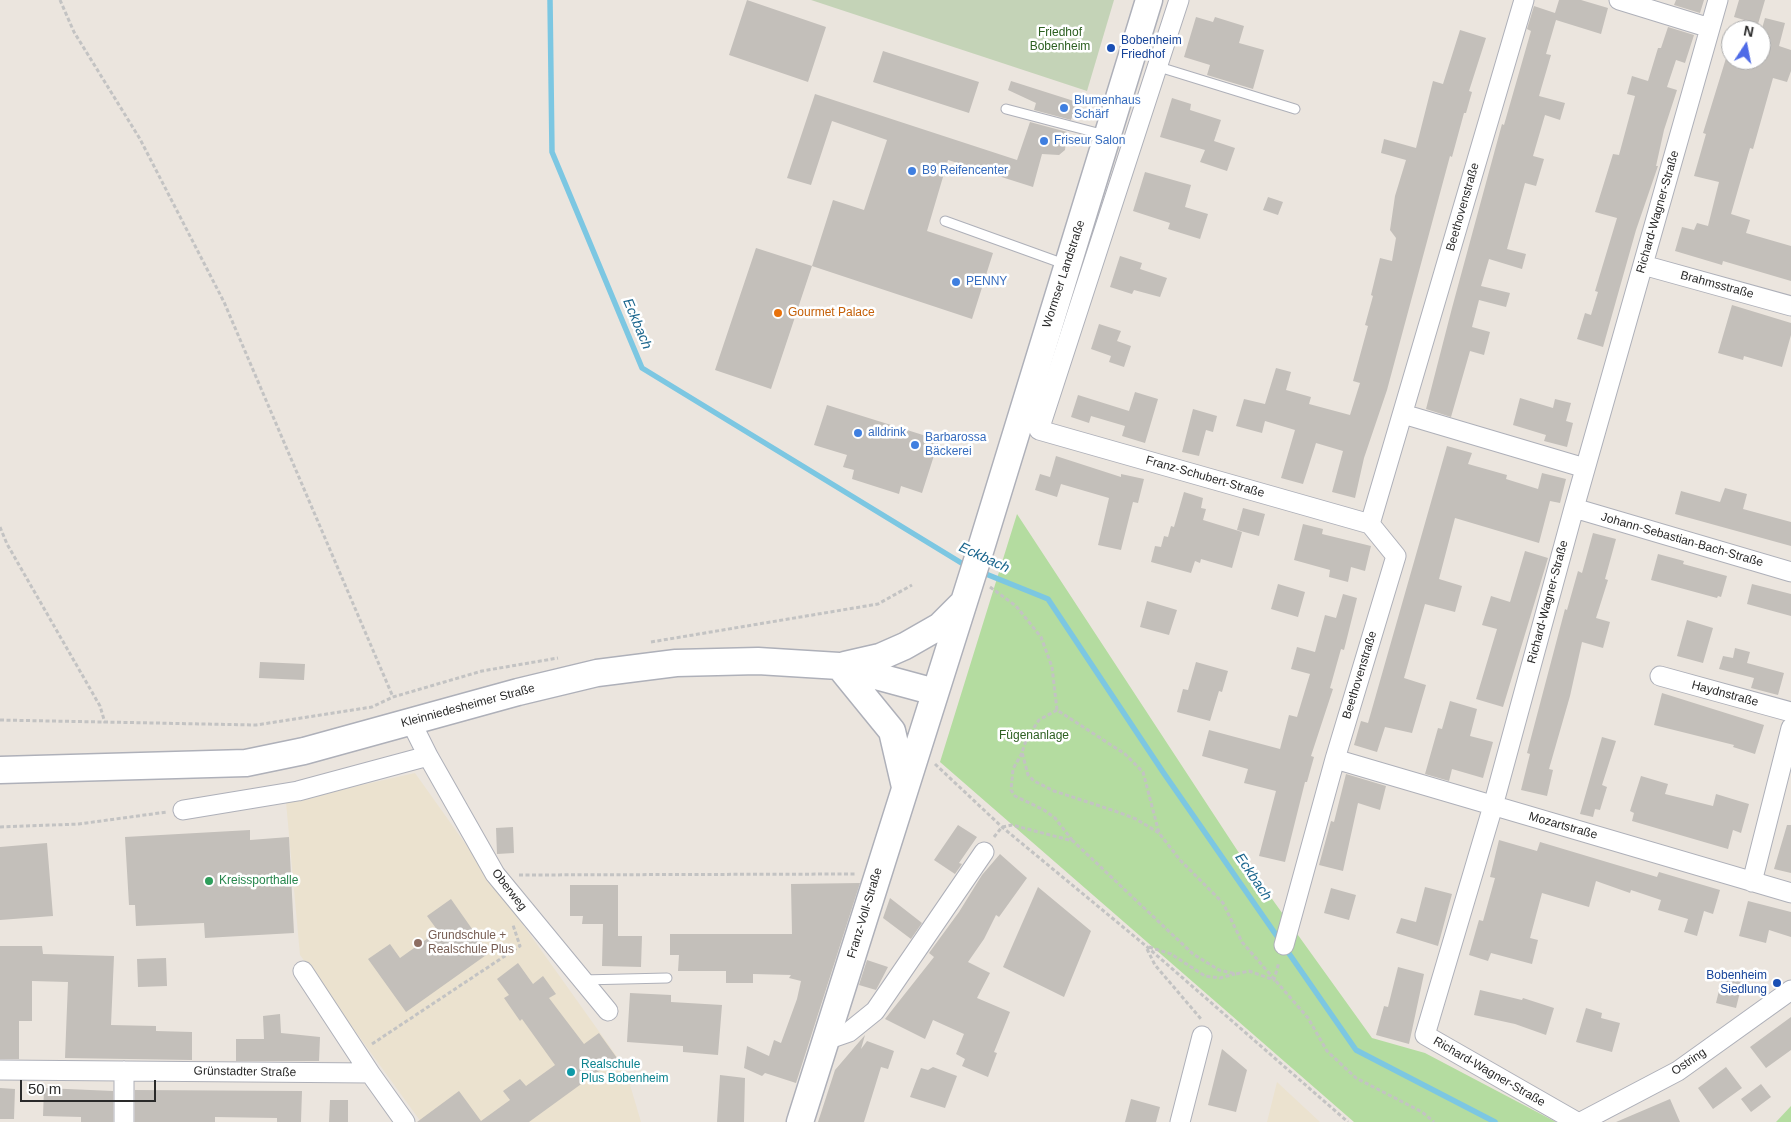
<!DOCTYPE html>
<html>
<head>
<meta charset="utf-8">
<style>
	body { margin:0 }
	#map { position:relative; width:1791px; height:1122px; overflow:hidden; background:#ebe5de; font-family:Helvetica,sans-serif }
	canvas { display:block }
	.north { position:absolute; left:1721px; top:20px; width:50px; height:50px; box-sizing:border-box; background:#fff; border:1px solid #aaa; border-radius:50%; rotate:11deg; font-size:14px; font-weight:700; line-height:20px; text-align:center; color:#2a2a2a }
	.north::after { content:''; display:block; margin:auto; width:18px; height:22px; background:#4e6be7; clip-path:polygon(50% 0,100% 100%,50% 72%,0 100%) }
	.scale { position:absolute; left:20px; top:1080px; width:136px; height:22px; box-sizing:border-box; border:2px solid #2a2a2a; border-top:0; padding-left:6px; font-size:15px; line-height:18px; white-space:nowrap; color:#2a2a2a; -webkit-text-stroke:4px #fff; paint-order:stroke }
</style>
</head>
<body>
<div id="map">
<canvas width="1791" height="1122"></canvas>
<div class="north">N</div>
<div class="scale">50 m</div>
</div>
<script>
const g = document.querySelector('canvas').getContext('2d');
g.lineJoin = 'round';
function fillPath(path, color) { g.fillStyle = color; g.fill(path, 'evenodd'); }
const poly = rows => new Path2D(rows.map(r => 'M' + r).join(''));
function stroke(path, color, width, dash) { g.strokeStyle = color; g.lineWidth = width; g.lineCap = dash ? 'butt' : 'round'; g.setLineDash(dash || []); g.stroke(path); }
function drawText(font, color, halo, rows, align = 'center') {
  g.font = font + ' Helvetica,sans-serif'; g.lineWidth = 5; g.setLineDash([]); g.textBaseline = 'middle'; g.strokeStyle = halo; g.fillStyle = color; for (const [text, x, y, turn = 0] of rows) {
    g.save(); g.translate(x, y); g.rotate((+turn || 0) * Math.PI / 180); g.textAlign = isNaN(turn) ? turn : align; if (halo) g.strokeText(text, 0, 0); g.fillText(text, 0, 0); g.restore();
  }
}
fillPath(poly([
	[415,773,625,1068,641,1122,421,1122,300,955,286,802],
	[1277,1082,1320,1122,1267,1122]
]), '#ebe2cf');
fillPath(poly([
	[1017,514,1239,853,1372,1038,1425,1053,1556,1122,1354,1122,940,762],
	[1791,1106,1791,1122,1776,1122]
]), '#b4dca0');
fillPath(poly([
	[811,0,1114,0,1087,91]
]), '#c4d3b7');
stroke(poly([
	[550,0,552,152,642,368,968,567],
	[981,572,1048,599,1163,772,1356,1050,1495,1122]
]), '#7cc7e2', 5.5);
fillPath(poly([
	[747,0,826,27,808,82,729,55],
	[1559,0,1581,0,1608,8,1601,34,1556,20,1546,54,1551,55,1539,96,1565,103,1560,120,1545,115,1533,156,1544,159,1536,186,1525,183,1507,249,1526,254,1522,269,1489,259,1481,286,1510,293,1506,307,1479,300,1472,327,1490,332,1484,355,1470,351,1451,417,1426,409,1452,308,1496,146,1502,124,1504,125,1531,31,1527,29,1534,6,1555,13],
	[1676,0,1704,0,1700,13,1674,5],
	[1739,0,1765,0,1758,24,1734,17],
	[1196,17,1213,22,1215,17,1244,26,1239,43,1264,50,1253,89,1207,75,1210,65,1184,57],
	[1765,18,1785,23,1779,46,1791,50,1791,71,1787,82,1773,78,1753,149,1750,148,1731,214,1750,220,1746,233,1791,246,1791,281,1723,261,1722,265,1675,251,1682,227,1694,230,1697,223,1708,226,1719,182,1694,176,1706,134,1703,133,1727,55,1731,56,1731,60,1761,60,1761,32],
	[1668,27,1694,35,1685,63,1676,60,1667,87,1677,90,1664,130,1656,166,1658,166,1636,230,1603,347,1577,339,1585,313,1591,315,1598,292,1595,291,1617,218,1595,212,1613,154,1619,155,1635,96,1627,94,1632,76,1648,81,1658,48,1661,48],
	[1460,30,1486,38,1469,91,1472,92,1466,113,1464,113,1452,157,1450,156,1387,390,1364,458,1355,498,1332,492,1343,451,1316,443,1303,484,1281,478,1295,430,1265,421,1262,433,1236,426,1244,399,1265,404,1276,368,1291,372,1286,390,1311,397,1309,404,1350,415,1360,383,1353,381,1368,326,1365,325,1373,296,1371,295,1380,258,1392,261,1396,238,1390,230,1395,196,1406,160,1381,153,1384,139,1416,148,1433,81,1443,84],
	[883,51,979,82,969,113,873,82],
	[1011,81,1077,102,1071,120,1034,110,1036,103,1008,90],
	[815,94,1017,160,1030,122,1067,132,1065,150,1059,155,1042,154,1033,187,948,160,927,231,993,253,972,319,812,266,833,200,864,210,887,140,832,121,811,185,787,178],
	[1172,98,1191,104,1190,110,1221,120,1214,141,1235,148,1227,171,1200,162,1205,150,1160,137],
	[1145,172,1191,185,1185,207,1208,214,1200,239,1168,229,1170,223,1133,211],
	[1268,197,1283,202,1278,215,1263,210],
	[756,248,812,266,771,389,715,370],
	[1120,256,1142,263,1140,269,1167,278,1160,297,1134,290,1132,294,1110,287],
	[1732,305,1791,323,1791,335,1782,367,1744,356,1743,360,1718,353],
	[1099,324,1121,331,1117,341,1131,346,1124,367,1109,362,1111,356,1091,349],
	[1135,392,1158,399,1145,443,1122,436,1125,426,1091,416,1089,423,1071,417,1078,395,1129,411],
	[1520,398,1553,408,1555,399,1571,403,1566,421,1573,423,1567,447,1544,441,1546,435,1513,425],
	[827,405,939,440,922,493,901,486,899,494,852,479,854,470,843,467,847,455,814,445],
	[1193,409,1217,416,1213,432,1206,430,1199,456,1182,452],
	[1447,446,1472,453,1468,464,1507,475,1506,479,1538,489,1542,473,1566,479,1560,503,1550,501,1539,543,1455,518,1439,579,1462,586,1455,612,1425,604,1404,678,1426,685,1412,733,1385,727,1377,752,1354,745,1361,721,1368,723],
	[1056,456,1121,477,1121,474,1144,479,1138,503,1133,502,1121,550,1098,545,1109,498,1061,484,1057,497,1035,490,1040,474,1050,477],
	[1725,488,1747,494,1743,509,1791,522,1791,546,1675,514,1681,491,1720,502],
	[1184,492,1203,498,1201,508,1206,509,1203,520,1242,532,1232,568,1201,559,1200,563,1195,561,1191,573,1151,562,1155,546,1161,547,1164,536,1168,537,1171,526,1174,527],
	[1243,508,1265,514,1259,536,1237,530],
	[1303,524,1323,529,1322,534,1371,546,1365,571,1351,567,1348,582,1329,577,1330,570,1294,560],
	[1593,533,1616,539,1605,579,1608,580,1596,618,1610,622,1603,648,1582,642,1570,696,1549,769,1553,770,1547,796,1521,790,1530,754,1527,753,1565,609,1567,610,1578,571,1582,573],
	[1525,551,1548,558,1503,707,1476,699,1497,629,1482,625,1491,596,1510,602],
	[1658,554,1684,561,1683,564,1727,576,1721,597,1718,596,1717,598,1651,580],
	[1278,584,1305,592,1298,617,1271,609],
	[1752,584,1791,594,1791,616,1747,604],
	[1343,594,1357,598,1344,650,1341,649,1330,688,1333,689,1311,756,1314,757,1307,782,1305,782,1285,862,1259,856,1276,791,1244,783,1248,769,1202,756,1209,730,1280,749,1289,715,1297,717,1310,674,1291,669,1297,647,1315,652,1325,615,1336,618],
	[1147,601,1177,610,1169,635,1140,627],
	[1687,620,1713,628,1703,663,1677,656],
	[1735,648,1750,652,1747,663,1784,673,1778,695,1751,688,1754,678,1719,669,1723,656,1733,658],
	[260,662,305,664,304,680,259,678],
	[1196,662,1228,671,1222,692,1219,691,1210,721,1177,712,1183,689,1188,690],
	[1662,693,1764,725,1755,754,1733,747,1734,745,1654,725],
	[1450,701,1477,709,1470,736,1493,742,1483,778,1452,769,1449,781,1425,774,1438,728,1442,729],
	[1602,737,1616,741,1602,785,1607,787,1600,810,1595,809,1593,817,1580,814],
	[1346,774,1386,786,1380,810,1358,803,1343,871,1319,865,1331,821,1334,822],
	[1641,776,1668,784,1665,794,1713,806,1716,794,1749,804,1741,833,1733,830,1728,849,1632,821,1634,813,1630,811],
	[958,825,977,837,959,863,962,864,955,874,934,860],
	[1787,825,1791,825,1791,873,1774,869],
	[513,827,514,853,497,854,496,828],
	[250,830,250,840,289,837,294,933,205,938,204,923,136,926,135,905,129,905,125,837],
	[1499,840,1537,851,1540,842,1657,877,1659,872,1720,890,1713,914,1704,911,1697,936,1684,932,1688,919,1658,910,1661,900,1631,890,1630,893,1596,881,1589,907,1542,893,1530,938,1538,940,1532,964,1491,953,1488,961,1469,955,1479,920,1483,921,1495,878,1490,877],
	[47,843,53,916,0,920,0,847],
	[1000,854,1027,878,999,917,996,915,984,939,968,962,990,973,977,998,1010,1012,994,1052,997,1053,988,1077,962,1066,965,1059,956,1054,964,1034,933,1020,925,1039,885,1019,934,957,929,953,959,912,982,875],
	[860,883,796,1083,765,1073,762,1076,744,1068,747,1046,769,1056,774,1040,781,1043,797,999,801,981,789,978,791,975,753,974,753,983,726,983,726,971,678,971,679,955,670,955,670,934,792,934,791,884],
	[570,885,618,885,618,936,642,936,641,967,602,966,603,924,582,924,583,916,570,916],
	[1038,887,1091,931,1064,997,1003,967],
	[1425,887,1452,894,1438,946,1396,933,1401,918,1416,922],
	[1331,888,1356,895,1349,920,1324,913],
	[890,898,922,923,911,939,883,918],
	[451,899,489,953,406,1012,368,959,390,944,400,958,438,931,427,916],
	[1748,901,1791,912,1791,937,1769,930,1766,943,1739,936],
	[0,946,42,946,43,954,114,956,111,1025,156,1026,156,1031,192,1032,192,1060,65,1058,68,982,32,981,32,1021,19,1021,19,1059,0,1059],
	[166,958,167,986,138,987,137,959],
	[867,960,888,967,876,990,859,985],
	[518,963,533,984,543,976,556,994,549,998,584,1044,599,1033,617,1058,529,1122,417,1122,459,1091,481,1121,510,1100,503,1091,520,1079,526,1086,555,1065,522,1019,520,1021,504,998,509,995,497,979],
	[1398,967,1424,974,1409,1044,1376,1035,1384,1006,1388,1007],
	[1724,970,1744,976,1736,1008,1716,1003],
	[1480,990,1522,1000,1523,998,1554,1008,1546,1035,1515,1024,1474,1015],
	[630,993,671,995,671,1002,722,1005,718,1055,683,1052,683,1046,627,1042],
	[1586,1008,1602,1013,1601,1018,1620,1023,1612,1052,1576,1042],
	[280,1014,281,1033,320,1037,319,1061,236,1061,236,1039,264,1039,263,1016],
	[1791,1017,1791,1050,1766,1068,1750,1047],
	[865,1035,861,1049,867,1041,894,1051,888,1069,881,1067,864,1122,818,1122,835,1070],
	[1222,1049,1247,1070,1236,1112,1208,1105],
	[933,1067,957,1076,945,1108,910,1097,921,1068,928,1070],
	[1726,1067,1742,1088,1713,1109,1698,1088],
	[720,1075,745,1078,744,1122,717,1122],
	[1761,1084,1771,1097,1751,1112,1741,1099],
	[0,1088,15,1089,14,1119,0,1119],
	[44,1088,113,1091,113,1122,81,1122,81,1117,43,1116],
	[135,1090,302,1091,301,1122,277,1122,277,1118,215,1117,215,1122,135,1122],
	[1131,1099,1160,1107,1156,1122,1125,1122],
	[1670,1099,1680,1122,1616,1122],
	[330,1100,348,1100,348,1122,329,1122]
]), '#c3bfba');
const lane = poly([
	[1159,67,1295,109],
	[1006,109,1105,135],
	[945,221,1067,265],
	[582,980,667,978]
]);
const street = poly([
	[1179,0,1039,430,1370,524],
	[1619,0,1710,28],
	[1643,265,1791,306],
	[1403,414,1585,468],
	[1574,508,1791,572],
	[1660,676,1791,712],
	[428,756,495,874,608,1011],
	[1335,759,1791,893],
	[183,810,298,791,428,756,411,722],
	[1752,882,1791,728],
	[1284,945,1335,759,1396,556,1370,524,1524,0],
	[303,971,370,1073],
	[826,1040,849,1032,875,1011,984,852],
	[0,1070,370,1073,405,1122],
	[124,1122,124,1071],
	[1180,1122,1202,1036],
	[1577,1122,1425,1035,1493,806,1574,508,1718,0],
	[1581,1122,1678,1071,1791,990]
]);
const secondary = poly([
	[845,665,880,657,905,646,940,626,963,603],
	[839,666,892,731,905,787],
	[0,770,246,763,304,751,518,692,597,673,676,663,758,661,839,666,935,692],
	[800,1122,981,548,1149,0]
]);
stroke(lane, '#aeb0b9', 11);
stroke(street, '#aeb0b9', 21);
stroke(secondary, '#aeb0b9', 29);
stroke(poly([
	[60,0,74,32,140,139,224,302,393,697],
	[0,527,7,544,100,706,105,723],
	[990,587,1016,606,1041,637,1052,667,1057,710,1125,754,1143,772,1159,833,1180,860,1223,903,1242,942,1308,1018,1327,1051,1356,1078,1422,1112,1434,1122],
	[651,642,878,604,912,585],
	[1057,710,1039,720,1027,738,1022,752,1028,775,1034,781,1054,791,1115,811,1136,819,1159,833],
	[0,720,256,725,372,707,393,697,482,671,558,658],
	[1022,753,1013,769,1011,790,1015,796,1044,810,1055,818,1072,840],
	[935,764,1002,827,1146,946,1348,1122],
	[0,827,79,824,167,812],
	[994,837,1002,827,1012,825,1073,841,1193,954,1219,970,1236,974,1249,971,1274,980,1279,962],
	[519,875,855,874],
	[1149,947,1171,954,1205,976,1220,978,1235,974],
	[1147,949,1155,965,1201,1019],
	[372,1044,520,946,513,925]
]), '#c3c3c3', 3, [4, 2.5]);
stroke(lane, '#fff', 9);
stroke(street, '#fff', 19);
stroke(secondary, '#fff', 26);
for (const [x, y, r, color] of [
	[1111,48,5,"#1a4fb4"],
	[1064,108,5,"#3f7fe0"],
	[1044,141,5,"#3f7fe0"],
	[912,171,5,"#3f7fe0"],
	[956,282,5,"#3f7fe0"],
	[778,313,5,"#e8710a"],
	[858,433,5,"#3f7fe0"],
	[915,445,5,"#3f7fe0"],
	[209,881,5,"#2e9e5b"],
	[418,943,5,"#8d6e63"],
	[1777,983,5,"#1a4fb4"],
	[571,1072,5,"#0f9aa8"]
]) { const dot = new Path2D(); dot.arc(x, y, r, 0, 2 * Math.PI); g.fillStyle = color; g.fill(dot); stroke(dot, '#fff', 2); }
drawText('12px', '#2e6022', '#fff', [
	["Friedhof",1060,33],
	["Bobenheim",1060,47],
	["Fügenanlage",1034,736]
]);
drawText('12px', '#164399', '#fff', [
	["Bobenheim",1121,41],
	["Friedhof",1121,55],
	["Bobenheim",1767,976,"right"],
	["Siedlung",1767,990,"right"]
], 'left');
drawText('12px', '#366cbe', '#fff', [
	["Blumenhaus",1074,101],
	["Schärf",1074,115],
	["Friseur Salon",1054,141],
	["B9 Reifencenter",922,171],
	["PENNY",966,282],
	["alldrink",868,433],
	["Barbarossa",925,438],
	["Bäckerei",925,452]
], 'left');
drawText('12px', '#2a2a2a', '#fff', [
	["Beethovenstraße",1463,207,-74],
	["Richard-Wagner-Straße",1658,212,-74],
	["Wormser Landstraße",1064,274,-72],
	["Brahmsstraße",1717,285,15],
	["Franz-Schubert-Straße",1205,477,16],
	["Johann-Sebastian-Bach-Straße",1682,540,16],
	["Richard-Wagner-Straße",1548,602,-75],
	["Beethovenstraße",1360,675,-73],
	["Haydnstraße",1725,694,15],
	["Kleinniedesheimer Straße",468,706,-15],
	["Mozartstraße",1563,826,16],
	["Oberweg",509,890,52],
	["Franz-Voll-Straße",865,913,-73],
	["Ostring",1689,1062,-34],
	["Grünstadter Straße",245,1072,1],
	["Richard-Wagner-Straße",1489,1072,30]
]);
drawText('12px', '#c56008', '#fff', [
	["Gourmet Palace",788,313]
], 'left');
drawText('12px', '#27864d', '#fff', [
	["Kreissporthalle",219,881]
], 'left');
drawText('12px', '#785e54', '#fff', [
	["Grundschule +",428,936],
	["Realschule Plus",428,950]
], 'left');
drawText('12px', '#0d838f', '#fff', [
	["Realschule",581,1065],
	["Plus Bobenheim",581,1079]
], 'left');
drawText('italic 14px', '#1b668e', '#fff', [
	["Eckbach",637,324,67],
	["Eckbach",984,558,25],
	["Eckbach",1253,877,56]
]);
</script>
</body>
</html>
